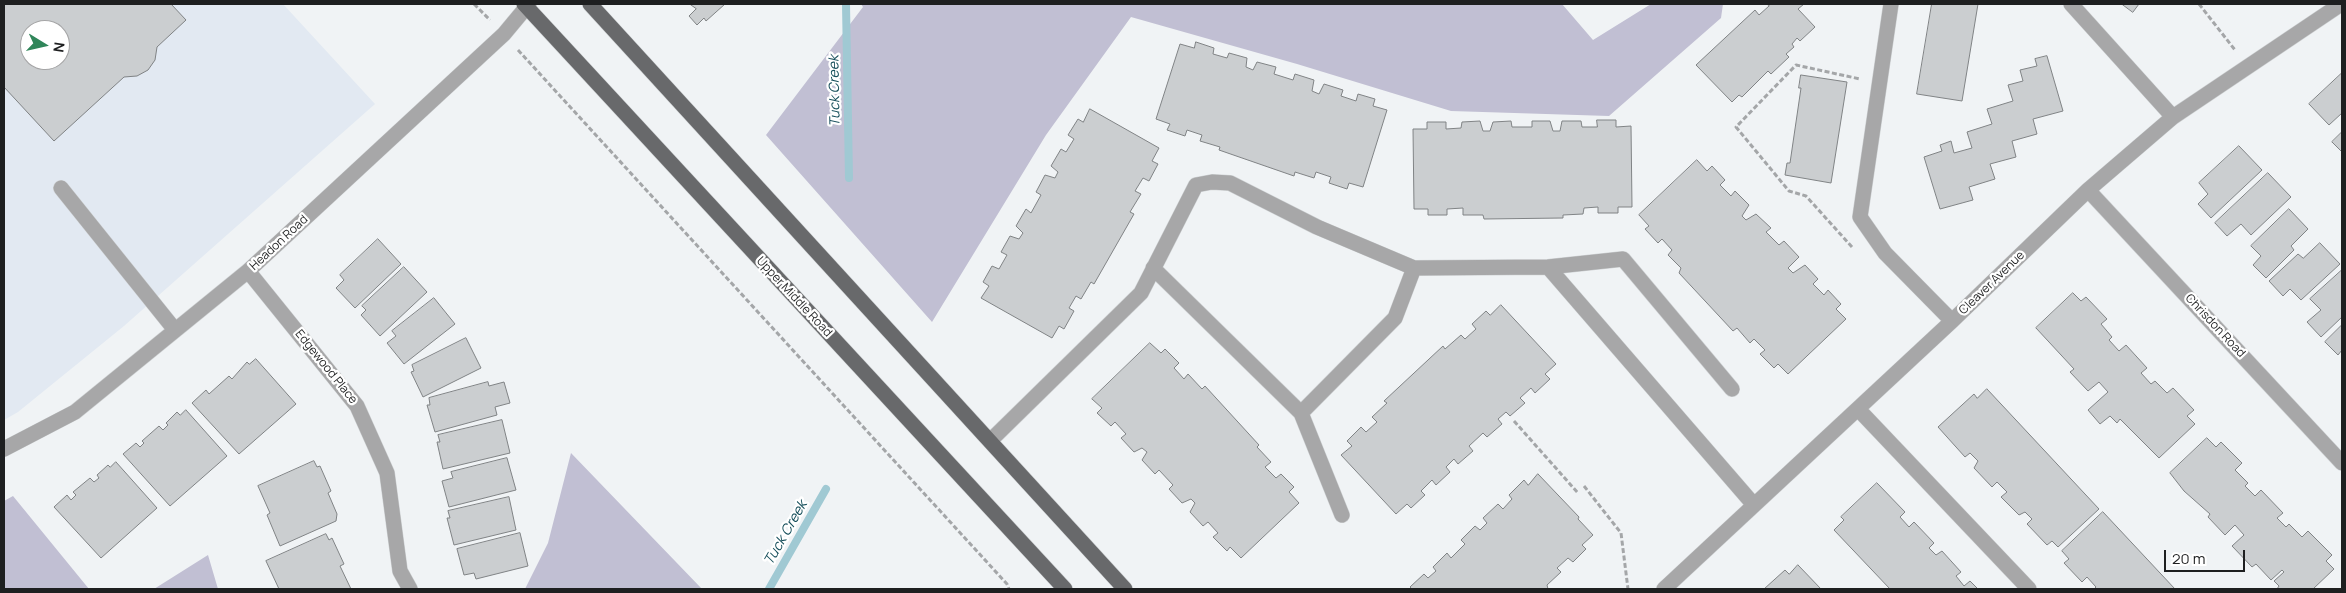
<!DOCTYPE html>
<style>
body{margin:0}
#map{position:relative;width:2346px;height:593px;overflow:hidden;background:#f0f3f5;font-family:Manrope,sans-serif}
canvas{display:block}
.frame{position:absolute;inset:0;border:5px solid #1e1f20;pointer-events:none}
.north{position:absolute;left:20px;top:20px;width:50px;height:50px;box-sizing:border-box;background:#fff;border:1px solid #a5a5a6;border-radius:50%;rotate:99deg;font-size:14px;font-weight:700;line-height:20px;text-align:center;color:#1e1f20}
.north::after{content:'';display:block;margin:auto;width:18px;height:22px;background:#30865a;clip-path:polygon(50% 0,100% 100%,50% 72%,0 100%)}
.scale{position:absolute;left:2164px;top:550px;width:81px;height:22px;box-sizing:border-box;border:2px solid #1e1f20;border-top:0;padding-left:6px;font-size:15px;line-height:18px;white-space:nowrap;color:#1e1f20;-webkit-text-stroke:4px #fff;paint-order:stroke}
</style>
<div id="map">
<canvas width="2346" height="593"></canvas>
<div class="frame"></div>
<div class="north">N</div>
<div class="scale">20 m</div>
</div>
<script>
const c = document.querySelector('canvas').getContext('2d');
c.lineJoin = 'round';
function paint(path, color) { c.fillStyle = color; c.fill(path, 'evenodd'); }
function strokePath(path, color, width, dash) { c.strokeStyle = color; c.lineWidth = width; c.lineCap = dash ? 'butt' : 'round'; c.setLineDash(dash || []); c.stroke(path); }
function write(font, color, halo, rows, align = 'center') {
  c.font = font + ' Manrope,sans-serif'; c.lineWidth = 4.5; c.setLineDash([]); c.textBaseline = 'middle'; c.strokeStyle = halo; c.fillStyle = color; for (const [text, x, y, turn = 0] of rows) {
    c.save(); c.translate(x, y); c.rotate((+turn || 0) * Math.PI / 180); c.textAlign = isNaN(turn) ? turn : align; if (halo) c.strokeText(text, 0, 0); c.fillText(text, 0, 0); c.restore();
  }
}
paint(new Path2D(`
 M 4,4 L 283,4 L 375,104 L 124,326 L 18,412 L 4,420 ZM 30,30 L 60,30 L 60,60 L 30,60 Z`), '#e2e9f2');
paint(new Path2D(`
 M 861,4 L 1562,4 L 1593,40 L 1651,4 L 1723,4 L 1721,18 L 1609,116 L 1451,111 L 1297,64 L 1131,17 L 1046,135 L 932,322 L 766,135 L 863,7 Z
 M 571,453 L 702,589 L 525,589 L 548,543 Z
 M 13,496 L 89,589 L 4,589 L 4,501 Z
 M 208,555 L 218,589 L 154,589 Z`), '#c1bfd3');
strokePath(new Path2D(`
 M 846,4 L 849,178
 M 769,589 L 826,489`), '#a0c9d3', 8);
const building = new Path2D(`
 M 4,4 L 171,4 L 186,20 L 157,47 L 155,60 L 148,70 L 137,76 L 124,77 L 54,141 L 4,87 ZM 30,30 L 60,30 L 60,60 L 30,60 Z
 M 690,4 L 725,4 L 706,21 L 704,18 L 697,25 L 689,16 L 696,9 Z
 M 1767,4 L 1804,4 L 1798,9 L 1815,27 L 1800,41 L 1797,38 L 1792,44 L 1794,47 L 1786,54 L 1789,57 L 1771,74 L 1768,71 L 1742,97 L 1739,95 L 1732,102 L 1696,65 L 1755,10 L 1759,15 L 1769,6 Z
 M 1932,4 L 1978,4 L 1962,101 L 1917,94 Z
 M 2122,4 L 2139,4 L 2133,12 Z
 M 1196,42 L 1214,48 L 1213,54 L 1227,58 L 1229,53 L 1247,58 L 1246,67 L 1253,70 L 1257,62 L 1276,67 L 1274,74 L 1293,80 L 1295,74 L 1314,80 L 1312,91 L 1319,94 L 1324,84 L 1343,90 L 1341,96 L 1356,101 L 1358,94 L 1375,99 L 1373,106 L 1387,110 L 1363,187 L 1349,183 L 1347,189 L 1329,183 L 1331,177 L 1316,172 L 1314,178 L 1295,172 L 1294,176 L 1219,150 L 1220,147 L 1200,141 L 1202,135 L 1187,130 L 1185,136 L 1167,130 L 1170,124 L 1156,119 L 1180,44 L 1194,48 Z
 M 2047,56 L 2063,111 L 2033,119 L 2037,134 L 2012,141 L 2016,157 L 1990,164 L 1995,179 L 1969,187 L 1973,200 L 1940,209 L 1924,157 L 1942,151 L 1940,145 L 1951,141 L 1954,153 L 1972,148 L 1967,132 L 1992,124 L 1987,109 L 2013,101 L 2008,85 L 2023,81 L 2020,70 L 2037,66 L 2035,59 Z
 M 2342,73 L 2342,113 L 2329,125 L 2309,104 Z
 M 1801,75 L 1847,82 L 1831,183 L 1785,175 L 1787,163 L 1790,163 L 1801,88 L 1799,88 Z
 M 1090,109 L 1159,148 L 1152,161 L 1158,164 L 1149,181 L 1143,178 L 1135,191 L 1141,194 L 1130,212 L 1134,214 L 1094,284 L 1091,282 L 1081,299 L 1076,296 L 1069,308 L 1074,311 L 1064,329 L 1059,326 L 1052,338 L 981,298 L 989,286 L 983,282 L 992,266 L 999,269 L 1007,255 L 1001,252 L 1010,236 L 1019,239 L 1023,233 L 1016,226 L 1026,209 L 1031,213 L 1041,195 L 1036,192 L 1045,175 L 1055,178 L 1058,172 L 1051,166 L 1061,149 L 1066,152 L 1074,139 L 1068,135 L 1078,119 L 1083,122 Z
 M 1597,120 L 1616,120 L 1616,127 L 1631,126 L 1632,207 L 1618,207 L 1618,213 L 1598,213 L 1598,207 L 1584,208 L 1583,214 L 1563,215 L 1563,218 L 1484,219 L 1483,215 L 1463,215 L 1463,208 L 1447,209 L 1447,215 L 1428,215 L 1428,209 L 1414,209 L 1413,129 L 1427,129 L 1427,122 L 1446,122 L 1446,129 L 1461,128 L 1462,122 L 1480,121 L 1483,131 L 1490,131 L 1493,122 L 1511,121 L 1512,127 L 1532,127 L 1532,121 L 1550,121 L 1553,131 L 1560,131 L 1562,121 L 1581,121 L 1582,127 L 1597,127 Z
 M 2342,132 L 2342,152 L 2332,142 Z
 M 2239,146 L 2262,170 L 2211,218 L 2198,204 L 2208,194 L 2199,183 Z
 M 1697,160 L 1707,171 L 1712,166 L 1725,180 L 1720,185 L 1731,196 L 1735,191 L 1749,205 L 1742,216 L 1746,220 L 1756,214 L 1771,228 L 1766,232 L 1779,245 L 1784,241 L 1799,257 L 1788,268 L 1793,273 L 1805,265 L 1818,279 L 1813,284 L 1824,295 L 1828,290 L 1841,304 L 1836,309 L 1846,319 L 1788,374 L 1778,364 L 1774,368 L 1760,354 L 1765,350 L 1754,339 L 1750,343 L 1737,328 L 1733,331 L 1679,273 L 1681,268 L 1668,255 L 1672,250 L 1662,239 L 1658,243 L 1645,229 L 1649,226 L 1639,215 Z
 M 2268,173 L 2291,197 L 2251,235 L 2241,224 L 2227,236 L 2215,223 Z
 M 2289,209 L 2308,229 L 2291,246 L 2294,250 L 2266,278 L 2253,265 L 2261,256 L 2251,246 Z
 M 378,239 L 401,264 L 355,308 L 336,288 L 344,280 L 340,275 Z
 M 2320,243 L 2340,264 L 2301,300 L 2290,289 L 2283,296 L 2269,281 L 2298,254 L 2303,258 Z
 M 404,267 L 427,292 L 380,336 L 361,315 L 366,310 L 362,306 Z
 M 2342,270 L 2342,317 L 2321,337 L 2307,322 L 2321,310 L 2310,299 Z
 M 2073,293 L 2081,301 L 2086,297 L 2107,319 L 2101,324 L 2112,337 L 2109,340 L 2119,351 L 2126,345 L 2147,368 L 2141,373 L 2151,384 L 2155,381 L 2167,393 L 2173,388 L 2194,410 L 2187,416 L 2195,424 L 2159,458 L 2120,419 L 2117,423 L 2110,416 L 2100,424 L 2088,410 L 2108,392 L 2099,382 L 2088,391 L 2070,372 L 2074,369 L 2036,328 Z
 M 434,298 L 455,324 L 404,364 L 387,343 L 396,336 L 392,331 Z
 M 1501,305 L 1556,364 L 1545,374 L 1550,379 L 1535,393 L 1531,388 L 1520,398 L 1525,403 L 1510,416 L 1506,412 L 1498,419 L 1502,424 L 1487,437 L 1483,433 L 1469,446 L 1473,451 L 1458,464 L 1454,459 L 1446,467 L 1450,472 L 1436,485 L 1432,480 L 1421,491 L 1425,495 L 1411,508 L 1407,504 L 1396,514 L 1341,455 L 1352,446 L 1347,441 L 1361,427 L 1366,432 L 1377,422 L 1372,417 L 1387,403 L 1384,401 L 1443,346 L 1445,349 L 1461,335 L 1465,339 L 1476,329 L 1472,324 L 1486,311 L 1490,315 Z
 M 2342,325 L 2342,350 L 2338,355 L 2325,342 Z
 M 466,338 L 481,368 L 423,397 L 411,372 L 414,371 L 412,365 Z
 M 1150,343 L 1161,353 L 1165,349 L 1179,363 L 1174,368 L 1184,379 L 1188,374 L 1202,389 L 1205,386 L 1259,445 L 1257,447 L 1271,462 L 1265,467 L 1276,478 L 1281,474 L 1294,487 L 1289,492 L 1299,503 L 1241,558 L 1230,547 L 1227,551 L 1213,537 L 1218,533 L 1208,522 L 1203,526 L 1190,512 L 1195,503 L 1191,499 L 1182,503 L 1169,489 L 1173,485 L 1159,470 L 1155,474 L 1142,460 L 1147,452 L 1142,448 L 1134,452 L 1121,438 L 1126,434 L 1115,422 L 1111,426 L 1097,413 L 1102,408 L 1092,399 Z
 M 256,359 L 296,404 L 239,454 L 192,403 L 206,390 L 209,394 L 229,376 L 232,379 L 247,362 L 249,364 Z
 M 488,382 L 489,386 L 504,382 L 510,403 L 495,407 L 497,415 L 435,432 L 427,405 L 430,405 L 429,398 Z
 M 1987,389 L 2099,509 L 2058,547 L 2052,541 L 2047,545 L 2027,524 L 2032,519 L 2025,512 L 2019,515 L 2001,497 L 2007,492 L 1997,482 L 1992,487 L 1974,468 L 1978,461 L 1970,453 L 1965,457 L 1938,427 L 1974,394 L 1977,398 Z
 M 186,410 L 227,456 L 170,506 L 123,454 L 136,443 L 140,447 L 144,443 L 142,441 L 159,426 L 163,430 L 168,425 L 166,423 L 177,412 L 180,415 Z
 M 502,420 L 510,453 L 443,469 L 437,442 L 440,442 L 438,435 Z
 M 2207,438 L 2216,447 L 2221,442 L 2242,463 L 2235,470 L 2248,483 L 2245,486 L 2255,496 L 2261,490 L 2283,513 L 2277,518 L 2286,527 L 2289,524 L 2302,537 L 2308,531 L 2332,555 L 2326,561 L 2334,569 L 2313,589 L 2277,589 L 2279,586 L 2274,581 L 2284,572 L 2282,570 L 2271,580 L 2256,564 L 2252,567 L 2232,546 L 2244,535 L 2235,525 L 2225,535 L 2208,517 L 2210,514 L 2184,491 L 2170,473 Z
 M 507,458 L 516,490 L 449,507 L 442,481 L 453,478 L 451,472 Z
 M 314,461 L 317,467 L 320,466 L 331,491 L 328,493 L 337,514 L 336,521 L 280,546 L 267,515 L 270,513 L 258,486 Z
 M 116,462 L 157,508 L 101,558 L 54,507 L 67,495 L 71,500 L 76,495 L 73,492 L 90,478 L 94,482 L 99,478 L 97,475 L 108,465 L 110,467 Z
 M 1538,474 L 1579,517 L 1578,519 L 1593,535 L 1582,545 L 1586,549 L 1573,562 L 1568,558 L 1557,568 L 1561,572 L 1547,585 L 1548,589 L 1412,589 L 1410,587 L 1424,574 L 1428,578 L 1436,571 L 1433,567 L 1447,553 L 1451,558 L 1465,544 L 1461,540 L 1475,526 L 1480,530 L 1487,523 L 1483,518 L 1498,504 L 1503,509 L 1512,499 L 1509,495 L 1524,480 L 1528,485 Z
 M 1877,483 L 1905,512 L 1900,517 L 1909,527 L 1914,522 L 1934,543 L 1929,548 L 1936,555 L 1942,551 L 1961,572 L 1956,576 L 1964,586 L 1970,581 L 1978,589 L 1890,589 L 1834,530 L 1844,520 L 1841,517 Z
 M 509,497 L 516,530 L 454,545 L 447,518 L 450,518 L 448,511 Z
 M 2103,512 L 2175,589 L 2094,589 L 2096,587 L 2087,577 L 2082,582 L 2064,563 L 2069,559 L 2062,551 Z
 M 520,533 L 528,566 L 476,579 L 474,573 L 464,575 L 457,549 Z
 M 326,534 L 329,540 L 332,538 L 344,564 L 340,566 L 351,589 L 279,589 L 266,561 Z
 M 1798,565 L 1821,589 L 1764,589 L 1785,570 L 1789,574 Z`);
paint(building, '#cbced0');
strokePath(building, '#808385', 1);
const minor = new Path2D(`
 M 1891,4 L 1860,217 L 1885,253 L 1952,321
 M 2071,4 L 2173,117
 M 61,188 L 175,330
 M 2088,190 L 2342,463
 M 1548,267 L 1754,505
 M 1153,268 L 1301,413 L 1395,318 L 1414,268
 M 248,271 L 357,406 L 387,473 L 400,571 L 410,589
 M 1858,409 L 2029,589
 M 1301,413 L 1342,515
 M 990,441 L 1141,293 L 1196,185 L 1212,182 L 1230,183 L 1317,227 L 1414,268 L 1548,267 L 1623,259 L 1732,389
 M 4,449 L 75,412 L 248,271 L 504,34 L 529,4
 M 1664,589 L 1952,321 L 2088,190 L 2173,117 L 2341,4`);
const major = new Path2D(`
 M 524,4 L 1065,589
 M 590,4 L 1125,589`);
strokePath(minor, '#ced1d3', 16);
strokePath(major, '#ced1d3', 16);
strokePath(new Path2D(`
 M 474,4 L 490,20
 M 2199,4 L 2235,50
 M 518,50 L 1007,584 L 1009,589
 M 1852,247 L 1806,196 L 1789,191 L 1736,127 L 1796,65 L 1860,79
 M 1514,421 L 1578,493
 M 1584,486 L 1621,533 L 1628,589`), '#a4a6a8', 3, [5, 2.5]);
strokePath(minor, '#a7a7a8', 15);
strokePath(major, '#68696b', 15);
write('12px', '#1e1f20', '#fff', [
 ["Headon Road",279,243,-43],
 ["Cleaver Avenue",1992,283,-44],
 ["Upper Middle Road",794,297,47],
 ["Chrisdon Road",2215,326,47],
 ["Edgewood Place",326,367,51]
]);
write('italic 14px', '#154e5a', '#fff', [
 ["Tuck Creek",835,91,-91],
 ["Tuck Creek",786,533,-60]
]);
</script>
